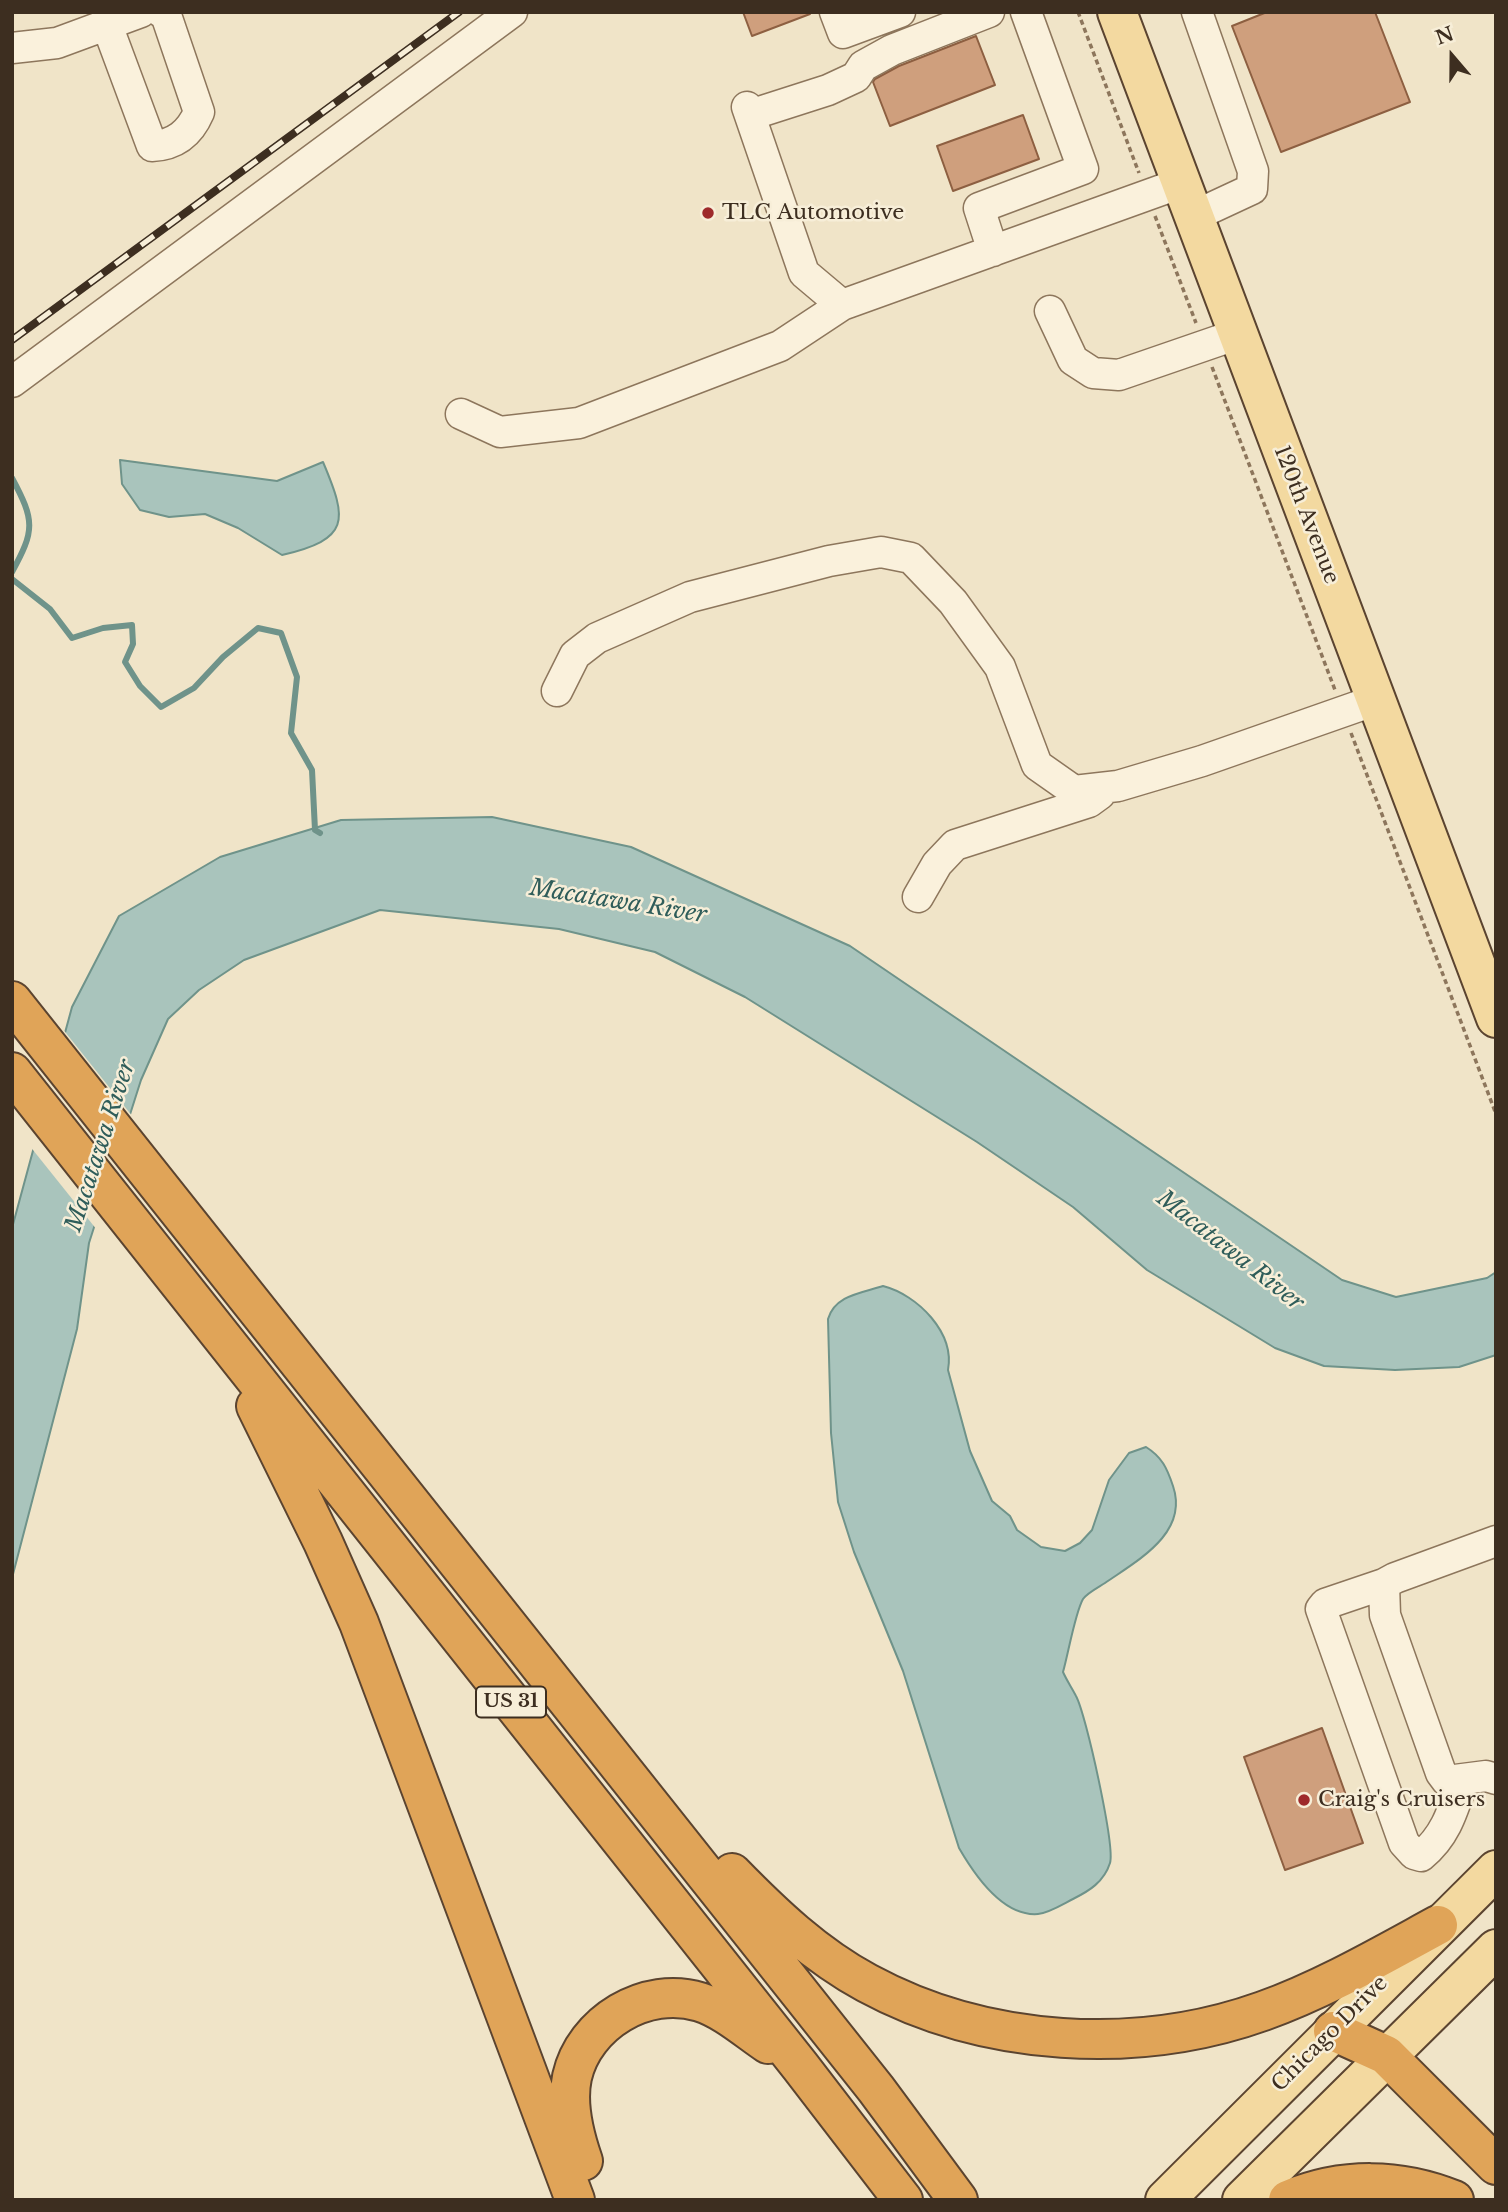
<!DOCTYPE html>
<style>
body{margin:0}
#map{position:relative;width:1508px;height:2212px;overflow:hidden;background:#f0e4c8;font-family:"Libre Baskerville",serif}
canvas{display:block}
.frame{position:absolute;inset:0;border:14px solid #3d2e20;pointer-events:none}
.north{position:absolute;left:1417px;top:21px;width:70px;height:70px;-webkit-text-stroke:5px #f7eed8;paint-order:stroke;rotate:340deg;font-size:19px;font-weight:700;line-height:28px;text-align:center;color:#3d2e20}
.north::after{content:'';display:block;margin:auto;width:24px;height:32px;background:#3d2e20;clip-path:polygon(50% 0,100% 100%,50% 72%,0 100%)}
</style>
<div id="map">
<canvas width="1508" height="2212"></canvas>
<div class="frame"></div>
<div class="north">N</div>
</div>
<script>
const c = document.querySelector('canvas').getContext('2d');
c.lineJoin = 'round';
function paint(path, color) { c.fillStyle = color; c.fill(path, 'evenodd'); }
function strokePath(path, color, width, dash) { c.strokeStyle = color; c.lineWidth = width; c.lineCap = dash ? 'butt' : 'round'; c.setLineDash(dash || []); c.stroke(path); }
function write(font, color, halo, rows, align = 'center') {
  c.font = font + ' "Libre Baskerville",serif'; c.lineWidth = 5; c.setLineDash([]); c.textBaseline = 'middle'; c.strokeStyle = halo; c.fillStyle = color; for (const [text, x, y, turn = 0] of rows) {
    c.save(); c.translate(x, y); c.rotate((+turn || 0) * Math.PI / 180); c.textAlign = isNaN(turn) ? turn : align; if (halo) c.strokeText(text, 0, 0); c.fillText(text, 0, 0); c.restore();
  }
}
const water = new Path2D(`
 M 120,460 L 277,481 L 323,462 C 348,521 350,539 282,555 L 238,528 L 205,514 L 169,517 L 140,510 L 122,484 Z
 M 492,817 L 631,847 L 850,946 L 1342,1280 L 1396,1297 L 1487,1278 L 1496,1272 L 1496,1355 L 1459,1367 L 1395,1370 L 1324,1366 L 1275,1348 L 1147,1270 L 1073,1207 L 977,1142 L 745,997 L 655,952 L 559,929 L 380,910 L 244,960 L 199,990 L 168,1019 L 141,1080 L 89,1243 L 77,1329 L 12,1578 L 12,1228 L 72,1007 L 119,916 L 220,857 L 341,820 Z
 M 883,1286 C 918,1295 955,1333 948,1370 L 970,1451 L 992,1501 L 1010,1516 L 1017,1530 L 1041,1547 L 1065,1551 L 1080,1543 L 1092,1530 L 1109,1480 L 1129,1453 L 1146,1447 C 1162,1457 1167,1468 1173,1486 C 1189,1533 1138,1560 1105,1583 C 1099,1587 1087,1593 1083,1599 C 1075,1613 1068,1655 1063,1672 C 1067,1681 1072,1688 1076,1696 C 1086,1714 1115,1846 1110,1863 C 1104,1882 1089,1891 1073,1899 C 1063,1904 1049,1913 1038,1914 C 1002,1917 974,1874 959,1848 L 903,1671 L 854,1552 L 838,1502 L 831,1433 L 828,1319 C 835,1295 862,1293 883,1286 Z`);
paint(water, '#a9c4bc');
strokePath(water, '#6f938a', 2);
paint(new Path2D(`
 M 62,1028 L 133,1117 L 97,1230 L 29,1145 Z`), '#f0e4c8');
strokePath(new Path2D(`
 M 12,478 C 35,521 35,530 12,572
 M 12,579 L 50,609 L 72,638 L 103,628 L 132,625 L 133,644 L 125,662 L 140,686 L 161,707 L 194,688 L 223,657 L 258,628 L 281,633 L 297,677 L 291,733 L 312,770 L 315,830 L 320,833`), '#6f938a', 6);
const building = new Path2D(`
 M 743,12 L 810,12 L 810,14 L 752,36 Z
 M 1267,12 L 1375,12 L 1410,102 L 1281,152 L 1232,26 Z
 M 976,36 L 995,85 L 890,126 L 873,82 L 875,79 L 899,66 Z
 M 1023,115 L 1039,159 L 953,191 L 937,146 Z
 M 1322,1728 L 1363,1843 L 1285,1870 L 1244,1757 Z`);
paint(building, '#cf9f7d');
strokePath(building, '#8d5f41', 2);
const minor = new Path2D(`
 M 835,12 L 843,33 L 900,12
 M 107,25 L 152,146 C 175,145 190,133 199,112 L 166,15 L 161,12
 M 12,48 L 57,43 L 141,12
 M 747,107 L 804,273 L 842,305
 M 750,115 L 828,90 L 856,77 L 863,66 L 892,50 L 989,12
 M 1194,216 L 1252,189 L 1253,171 L 1197,12
 M 993,251 L 979,208 L 1083,169 L 1026,12
 M 1050,311 L 1073,360 L 1093,373 L 1119,375 L 1238,334
 M 12,382 L 512,12
 M 461,414 L 500,432 L 579,423 L 780,346 L 842,305 L 1181,183
 M 557,691 L 575,655 L 597,638 L 690,597 L 829,561 L 881,552 L 911,558 L 953,602 L 1000,667 L 1037,765 L 1074,791 L 1118,786 L 1202,761 L 1376,700
 M 918,897 L 937,864 L 955,845 L 1089,802 L 1100,794
 M 1496,1541 L 1395,1578 L 1384,1584 L 1385,1615 L 1441,1773 L 1447,1781 L 1486,1776 L 1496,1779
 M 1384,1584 L 1325,1604 L 1321,1609 L 1404,1843 L 1414,1854 L 1421,1856 C 1446,1836 1453,1810 1463,1780`);
const major = new Path2D(`
 M 1117,12 L 1496,1018
 M 1165,2200 L 1496,1870
 M 1242,2200 L 1496,1949`);
const highway = new Path2D(`
 M 12,1001 L 876,2089 L 958,2200
 M 12,1072 L 800,2066 L 903,2200
 M 256,1406 L 323,1542 L 359,1623 L 575,2200
 M 732,1873 C 773,1915 815,1955 867,1983 C 985,2047 1137,2056 1263,2011 C 1324,1989 1381,1956 1438,1925
 M 1333,2031 L 1386,2055 L 1496,2165
 M 583,2161 C 574,2135 566,2105 572,2077 C 584,2023 646,1985 700,2002 C 725,2010 747,2030 768,2044
 M 1288,2200 C 1342,2177 1400,2178 1454,2200`);
strokePath(minor, '#8d765c', 33);
strokePath(major, '#5b4430', 42);
strokePath(highway, '#5b4430', 42);
strokePath(new Path2D(`
 M 1078,12 L 1139,173
 M 1155,216 L 1196,323
 M 1212,367 L 1335,690
 M 1351,733 L 1496,1114`), '#8d765c', 3.5, [5, 3.5]);
strokePath(minor, '#faf1dc', 30);
strokePath(major, '#f3d9a0', 38);
strokePath(highway, '#e0a458', 38);
const rail = new Path2D(`
 M 12,340 L 459,12`);
strokePath(rail, '#3d2e20', 8);
strokePath(rail, '#f7eed8', 5, [16]);
for (const [x, y, r, color] of [
 [708,213,7,"#9e2a2b"],
 [1304,1800,7,"#9e2a2b"]
]) { const dot = new Path2D(); dot.arc(x, y, r, 0, 2 * Math.PI); c.fillStyle = color; c.fill(dot); strokePath(dot, '#f7eed8', 2.5); }
for (const [x, y, w] of [
 [511,1702,70]
]) { const box = new Path2D(); box.roundRect(x - w / 2, y - 15.5, w, 31, 5); c.fillStyle = '#f7eed8'; c.fill(box); strokePath(box, '#3d2e20', 2); }
write('bold 19px', '#3d2e20', null, [
 ["US 31",511,1702]
]);
write('21px', '#3d2e20', '#f7eed8', [
 ["TLC Automotive",722,213],
 ["Craig's Cruisers",1318,1800]
], 'left');
write('21px', '#3d2e20', '#f7eed8', [
 ["120th Avenue",1306,515,69],
 ["Chicago Drive",1330,2034,-45]
]);
write('italic 23px', '#2f5d5a', '#f7eed8', [
 ["Macatawa River",618,902,9],
 ["Macatawa River",101,1146,-72],
 ["Macatawa River",1230,1251,38]
]);
</script>
